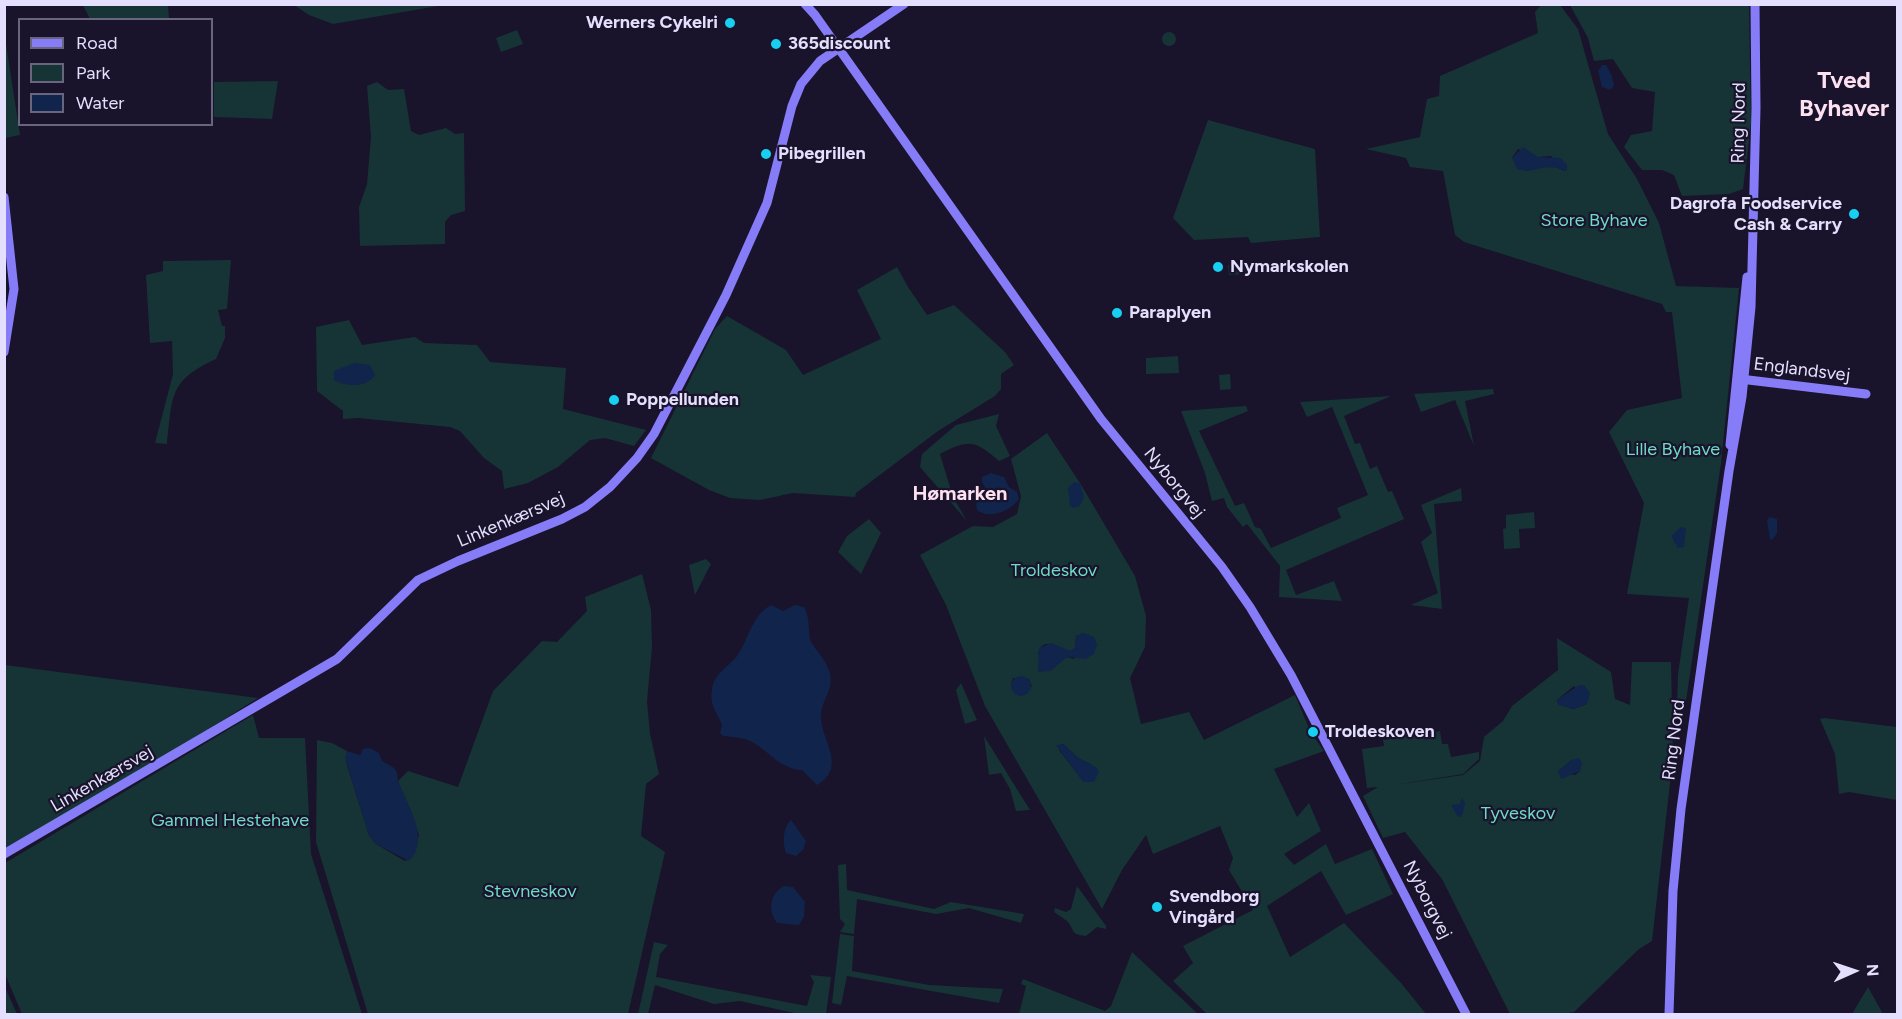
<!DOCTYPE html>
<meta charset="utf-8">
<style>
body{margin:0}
#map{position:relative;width:1902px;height:1019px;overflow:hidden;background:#19132b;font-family:Figtree,sans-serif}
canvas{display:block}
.frame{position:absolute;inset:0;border:6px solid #e4dffd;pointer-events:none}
.legend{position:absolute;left:18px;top:18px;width:195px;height:108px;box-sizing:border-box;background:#19132b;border:2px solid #6a657f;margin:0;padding:8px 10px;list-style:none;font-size:18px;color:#e4dffd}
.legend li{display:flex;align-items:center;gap:12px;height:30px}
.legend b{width:30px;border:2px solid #6a657f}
.north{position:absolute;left:1824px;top:941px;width:60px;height:60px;-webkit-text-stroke:4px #19132b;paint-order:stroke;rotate:87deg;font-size:16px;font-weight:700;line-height:24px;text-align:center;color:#e4dffd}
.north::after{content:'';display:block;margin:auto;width:21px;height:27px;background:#e4dffd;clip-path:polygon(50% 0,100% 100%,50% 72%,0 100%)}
</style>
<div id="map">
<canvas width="1902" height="1019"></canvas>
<div class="frame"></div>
<ul class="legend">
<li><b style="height:8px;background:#867cf7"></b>Road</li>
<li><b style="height:16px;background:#163435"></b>Park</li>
<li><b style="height:16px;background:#11244c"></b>Water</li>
</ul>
<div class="north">N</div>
</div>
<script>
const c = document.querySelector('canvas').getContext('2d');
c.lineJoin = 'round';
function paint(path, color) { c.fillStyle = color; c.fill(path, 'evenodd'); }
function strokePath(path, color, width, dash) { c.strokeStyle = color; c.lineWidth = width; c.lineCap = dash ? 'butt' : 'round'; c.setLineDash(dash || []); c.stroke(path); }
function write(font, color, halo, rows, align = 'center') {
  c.font = font + ' Figtree,sans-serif'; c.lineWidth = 4.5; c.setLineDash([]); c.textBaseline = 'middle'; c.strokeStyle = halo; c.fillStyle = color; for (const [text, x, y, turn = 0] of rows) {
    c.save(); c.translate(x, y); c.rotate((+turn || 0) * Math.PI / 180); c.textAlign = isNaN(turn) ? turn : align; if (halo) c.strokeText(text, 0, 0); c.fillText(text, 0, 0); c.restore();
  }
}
paint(new Path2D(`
 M 83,5 L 168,5 L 169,19 L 90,19 Z
 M 294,5 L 444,5 L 333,24 L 309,15 Z
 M 1541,5 L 1560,5 L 1578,29 L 1608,134 L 1637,179 L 1659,223 L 1676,286 L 1739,288 L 1721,463 L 1685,708 L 1677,709 L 1678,674 L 1689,598 L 1627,594 L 1644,503 L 1609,432 L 1627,410 L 1682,398 L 1672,312 L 1666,312 L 1662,304 L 1464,242 L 1455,235 L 1443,171 L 1410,167 L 1406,158 L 1366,149 L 1420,137 L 1427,99 L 1439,96 L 1440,76 L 1538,33 L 1535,12 ZM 1518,149 L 1538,157 L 1551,156 L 1565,171 L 1552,165 L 1526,171 L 1512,158 Z
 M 1570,5 L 1749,5 L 1751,123 L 1743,189 L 1729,194 L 1682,196 L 1674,175 L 1662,170 L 1642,170 L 1624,147 L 1631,135 L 1652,131 L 1655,92 L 1632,88 L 1613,59 L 1594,61 L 1588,38 Z
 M 517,30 L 523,44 L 501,52 L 496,38 Z
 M1162 39a7 7 0 1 1 14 0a7 7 0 1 1-14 0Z
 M 5,37 L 20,135 L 5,138 L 4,138 Z
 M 278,81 L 272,119 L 214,117 L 214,82 Z
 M 377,82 L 388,90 L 404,89 L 411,131 L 419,135 L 446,128 L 455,134 L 464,133 L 465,211 L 451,215 L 445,222 L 445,244 L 360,246 L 359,207 L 367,184 L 371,137 L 367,86 Z
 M 1208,120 L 1315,149 L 1320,237 L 1251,243 L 1248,237 L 1194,240 L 1173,218 Z
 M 231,260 L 227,309 L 218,310 L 222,326 L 225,326 L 225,338 L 216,359 C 168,381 173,396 167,444 L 155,443 L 173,374 L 172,341 L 150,343 L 146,275 L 163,271 L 163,261 Z
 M 1246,264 L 1246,274 L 1229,275 L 1228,265 Z
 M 897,267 L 908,287 L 927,315 L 954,305 L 1005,352 L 1014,365 L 1001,374 L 1001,389 L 995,396 L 938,431 L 856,493 L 855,497 L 793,493 L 760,500 L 730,498 L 709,490 L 651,458 L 715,329 L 727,316 L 786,350 L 803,375 L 881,339 L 857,290 Z
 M 349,320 L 362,345 L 415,337 L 424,343 L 477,345 L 490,362 L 566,368 L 563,409 L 646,430 L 634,446 L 605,438 L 590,440 L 558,467 L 528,483 L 504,489 L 502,471 L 484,458 L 460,431 L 450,427 L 358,418 L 343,419 L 343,411 L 317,391 L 316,327 Z
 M 1178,356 L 1179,373 L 1146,374 L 1146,358 Z
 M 1230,374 L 1231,389 L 1220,390 L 1219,375 Z
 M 1493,389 L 1494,394 L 1465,401 L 1474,446 L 1455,400 L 1421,412 L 1414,394 Z
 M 1391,396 L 1344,416 L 1355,444 L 1360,443 L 1370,469 L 1377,466 L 1388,492 L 1392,491 L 1404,519 L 1286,570 L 1296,595 L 1334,581 L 1342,601 L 1279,597 L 1280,566 L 1247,524 L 1243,527 L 1227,507 L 1224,498 L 1212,501 L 1205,473 L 1181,411 L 1246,406 L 1248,411 L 1199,431 L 1235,506 L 1244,503 L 1255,527 L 1261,529 L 1271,548 L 1341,518 L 1337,508 L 1368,495 L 1332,407 L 1307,417 L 1300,402 Z
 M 999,414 L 996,426 L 1010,456 L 999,461 C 974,440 969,439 940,454 L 953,497 L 967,521 L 920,467 L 922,454 L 956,425 Z
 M 1047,433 L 1080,483 L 1135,576 L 1146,616 L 1145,647 L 1130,678 L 1141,724 L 1189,712 L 1204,740 L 1295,695 L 1311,733 L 1324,751 L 1274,769 L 1297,817 L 1309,803 L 1321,831 L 1284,854 L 1294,865 L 1326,844 L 1335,864 L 1372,849 L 1393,894 L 1346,915 L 1321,871 L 1267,906 L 1290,957 L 1344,923 L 1401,983 L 1426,1014 L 1207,1014 L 1173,981 L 1193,963 L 1183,946 L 1253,910 L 1229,870 L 1233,858 L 1220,826 L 1153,854 L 1146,835 L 1122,870 L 1102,909 L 985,706 L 946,605 L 920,555 L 973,526 L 993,527 L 1017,514 L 1021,496 L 1011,459 ZM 1084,633 L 1074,659 L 1066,657 L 1050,671 L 1038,653 C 1044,634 1059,651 1071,651 L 1075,648 L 1076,636 ZM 1013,678 L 1029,679 L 1032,687 L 1011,684 ZM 1063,744 L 1078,758 L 1092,765 L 1077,773 L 1059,750 Z
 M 1461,488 L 1462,501 L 1434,504 L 1442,609 L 1411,605 L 1438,593 L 1421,542 L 1432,533 L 1421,505 Z
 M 1534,512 L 1535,528 L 1519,529 L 1520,548 L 1504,549 L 1503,529 L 1506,528 L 1506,515 Z
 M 869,519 L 881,533 L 861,574 L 838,552 L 847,536 Z
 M 706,559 L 711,564 L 695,595 L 689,565 Z
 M 642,574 L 651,610 L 652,647 L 647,701 L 650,734 L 659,774 L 646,784 L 641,836 L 665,852 L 628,1014 L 368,1014 L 316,842 L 317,740 L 332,743 L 347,751 L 346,762 L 369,835 L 376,844 L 405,861 L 412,857 L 419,835 L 398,781 L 408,771 L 458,787 L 493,691 L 542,641 L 557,642 L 587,611 L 585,597 Z
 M 1557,638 L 1611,672 L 1615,699 L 1630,705 L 1632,662 L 1671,662 L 1673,757 L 1652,941 L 1639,949 L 1574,1012 L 1562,1014 L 1510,1014 L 1442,879 L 1405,832 L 1383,838 L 1363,796 L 1378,787 L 1367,788 L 1362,749 L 1384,746 L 1383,740 L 1440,731 L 1442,744 L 1448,744 L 1451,757 L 1479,752 L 1479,759 L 1463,774 L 1394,785 L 1463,775 L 1480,761 L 1484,737 L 1503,721 L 1512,706 L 1558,670 ZM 1574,686 L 1587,704 L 1573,709 L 1558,704 L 1557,700 ZM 1571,760 L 1581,761 L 1580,771 L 1575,775 L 1558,772 Z
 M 5,665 L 258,698 L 145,769 L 5,848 Z
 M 961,683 L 977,720 L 965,724 L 956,690 Z
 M 253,715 L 259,738 L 305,738 L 311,854 L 362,1014 L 22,1014 L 5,974 L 5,863 Z
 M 1824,718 L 1897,727 L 1897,800 L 1849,792 L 1839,794 L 1835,754 L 1820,719 Z
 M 984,736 L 1030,810 L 1016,811 L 1010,789 L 1001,773 L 989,775 Z
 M 846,864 L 847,890 L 934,909 L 951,902 L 1024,914 L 1021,923 L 969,908 L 936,914 L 857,899 L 854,934 L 840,932 L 845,924 L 840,919 L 838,865 Z
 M 1077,886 L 1106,926 L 1106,929 L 1097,927 L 1086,936 C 1069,934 1076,931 1067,921 C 1063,918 1058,915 1054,912 L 1055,908 L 1066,912 L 1071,909 Z
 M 840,934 L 854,936 L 852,971 L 929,985 L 1003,989 L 999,1003 L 847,976 L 841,1005 L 832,1003 Z
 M 654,942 L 668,945 L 660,954 L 656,977 L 807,1006 L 814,982 L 810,975 L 831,977 L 826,1014 L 799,1014 L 740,1001 L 714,1004 L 655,985 L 648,1014 L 638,1014 Z
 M 1132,952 L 1198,1014 L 1019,1014 L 1026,986 L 1021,984 L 1023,979 L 1105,1011 L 1111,1006 Z
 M 5,987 L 17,1014 L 5,1014 Z
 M 1868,987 L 1883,1014 L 1852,1014 Z`), '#163435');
paint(new Path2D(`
 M 1602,65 L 1606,65 L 1612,76 L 1614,86 L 1610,90 L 1602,87 L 1598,71 Z
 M 1523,147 L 1538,157 L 1561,158 L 1567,165 L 1567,171 C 1542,161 1535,175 1517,169 L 1512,158 Z
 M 354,363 L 370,365 L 375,375 C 368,388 346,387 334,380 L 334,371 Z
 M 991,473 L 1004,477 L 1009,487 L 1017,492 L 1019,499 C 1011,511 989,520 977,510 L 976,503 L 988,493 L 982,482 L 982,477 Z
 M 1074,482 L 1080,483 L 1084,497 L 1080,506 L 1074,508 L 1070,506 L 1068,488 Z
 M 1770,517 L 1777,519 L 1777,533 L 1773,539 L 1770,540 L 1767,520 Z
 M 1681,527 L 1686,528 L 1684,547 L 1678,548 L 1671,536 Z
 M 771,605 L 783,611 L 795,605 L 804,607 C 810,618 808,627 810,639 C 813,649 826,657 830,674 C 834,689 822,700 821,714 C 819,738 849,767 817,785 L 802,770 C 780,769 770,752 752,742 C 743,737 732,737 723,736 L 720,733 L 722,725 C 717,712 709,705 712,689 C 714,674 728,667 737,656 C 749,639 751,616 771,605 Z
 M 1084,633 L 1094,637 L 1097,645 L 1094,654 L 1086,659 L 1067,657 L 1050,671 L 1038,672 L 1039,648 L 1051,643 L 1071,651 L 1075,648 L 1076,636 Z
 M1011 686a10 10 0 1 1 20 0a10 10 0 1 1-20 0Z
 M 1579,685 L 1584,685 L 1590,693 L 1587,704 L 1573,709 L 1558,704 L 1557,700 Z
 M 1063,744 L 1078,758 L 1097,768 L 1099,772 L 1094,782 L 1083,782 L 1056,745 Z
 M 370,748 L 379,753 L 382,761 C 393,767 398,768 398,781 C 407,804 431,840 409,861 L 376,844 L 369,835 L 345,758 L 347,751 L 360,755 L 363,749 Z
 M 1579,758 L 1582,763 L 1580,771 L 1561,779 L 1558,771 L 1571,760 Z
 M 1462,797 L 1465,804 L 1462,816 L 1458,817 L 1451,805 L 1460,804 Z
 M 791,820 L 806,841 L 803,850 L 796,856 L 786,853 C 782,843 783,827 791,820 Z
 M 784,886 L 793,887 L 805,902 L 804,917 L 799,925 L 777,923 C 768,911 769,894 784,886 Z`), '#11244c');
strokePath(new Path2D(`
 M 805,4 L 815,15 L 1101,419 L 1222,567 L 1250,607 L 1291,675 L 1466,1014
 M 4,197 L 14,289 L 4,352
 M 1740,379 L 1866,394
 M 1730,445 L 1747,277
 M 4,854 L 337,659 L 418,580 L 458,561 L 562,519 L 585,507 L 610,487 L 637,458 L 654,434 L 726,295 L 767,203 L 792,106 L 801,84 L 820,61 L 904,4
 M 1669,1014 L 1673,891 L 1681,809 L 1729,471 L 1742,397 L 1751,307 L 1756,108 L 1755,4`), '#867cf7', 9);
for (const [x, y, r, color] of [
 [730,23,6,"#17cff1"],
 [776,44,6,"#17cff1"],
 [766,154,6,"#17cff1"],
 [1854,214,6,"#17cff1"],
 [1218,267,6,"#17cff1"],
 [1117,313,6,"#17cff1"],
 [614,400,6,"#17cff1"],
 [1313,732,6,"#17cff1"],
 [1157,907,6,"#17cff1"]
]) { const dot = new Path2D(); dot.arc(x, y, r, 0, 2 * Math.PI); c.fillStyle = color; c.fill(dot); strokePath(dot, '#19132b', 2); }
write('bold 18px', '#e4dffd', '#19132b', [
 ["Werners Cykelri",718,23,"right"],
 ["365discount",788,44],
 ["Pibegrillen",778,154],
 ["Dagrofa Foodservice",1842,204,"right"],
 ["Cash & Carry",1842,225,"right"],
 ["Nymarkskolen",1230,267],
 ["Paraplyen",1129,313],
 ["Poppellunden",626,400],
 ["Troldeskoven",1325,732],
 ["Svendborg",1169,897],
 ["Vingård",1169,918]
], 'left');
write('18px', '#e4dffd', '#19132b', [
 ["Ring Nord",1739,123,-89],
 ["Englandsvej",1802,370,7],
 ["Nyborgvej",1174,483,51],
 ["Linkenkærsvej",511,520,-23],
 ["Ring Nord",1674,740,-83],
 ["Linkenkærsvej",102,779,-30],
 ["Nyborgvej",1427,900,63]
]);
write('18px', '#6edbc6', '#19132b', [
 ["Store Byhave",1594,221],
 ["Lille Byhave",1673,450],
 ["Troldeskov",1054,571],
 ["Tyveskov",1518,814],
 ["Gammel Hestehave",230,821],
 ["Stevneskov",530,892]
]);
write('bold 20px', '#fde1f1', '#19132b', [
 ["Hømarken",960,494]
]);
write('bold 24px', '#fde1f1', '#19132b', [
 ["Tved",1844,81],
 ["Byhaver",1844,109]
]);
</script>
